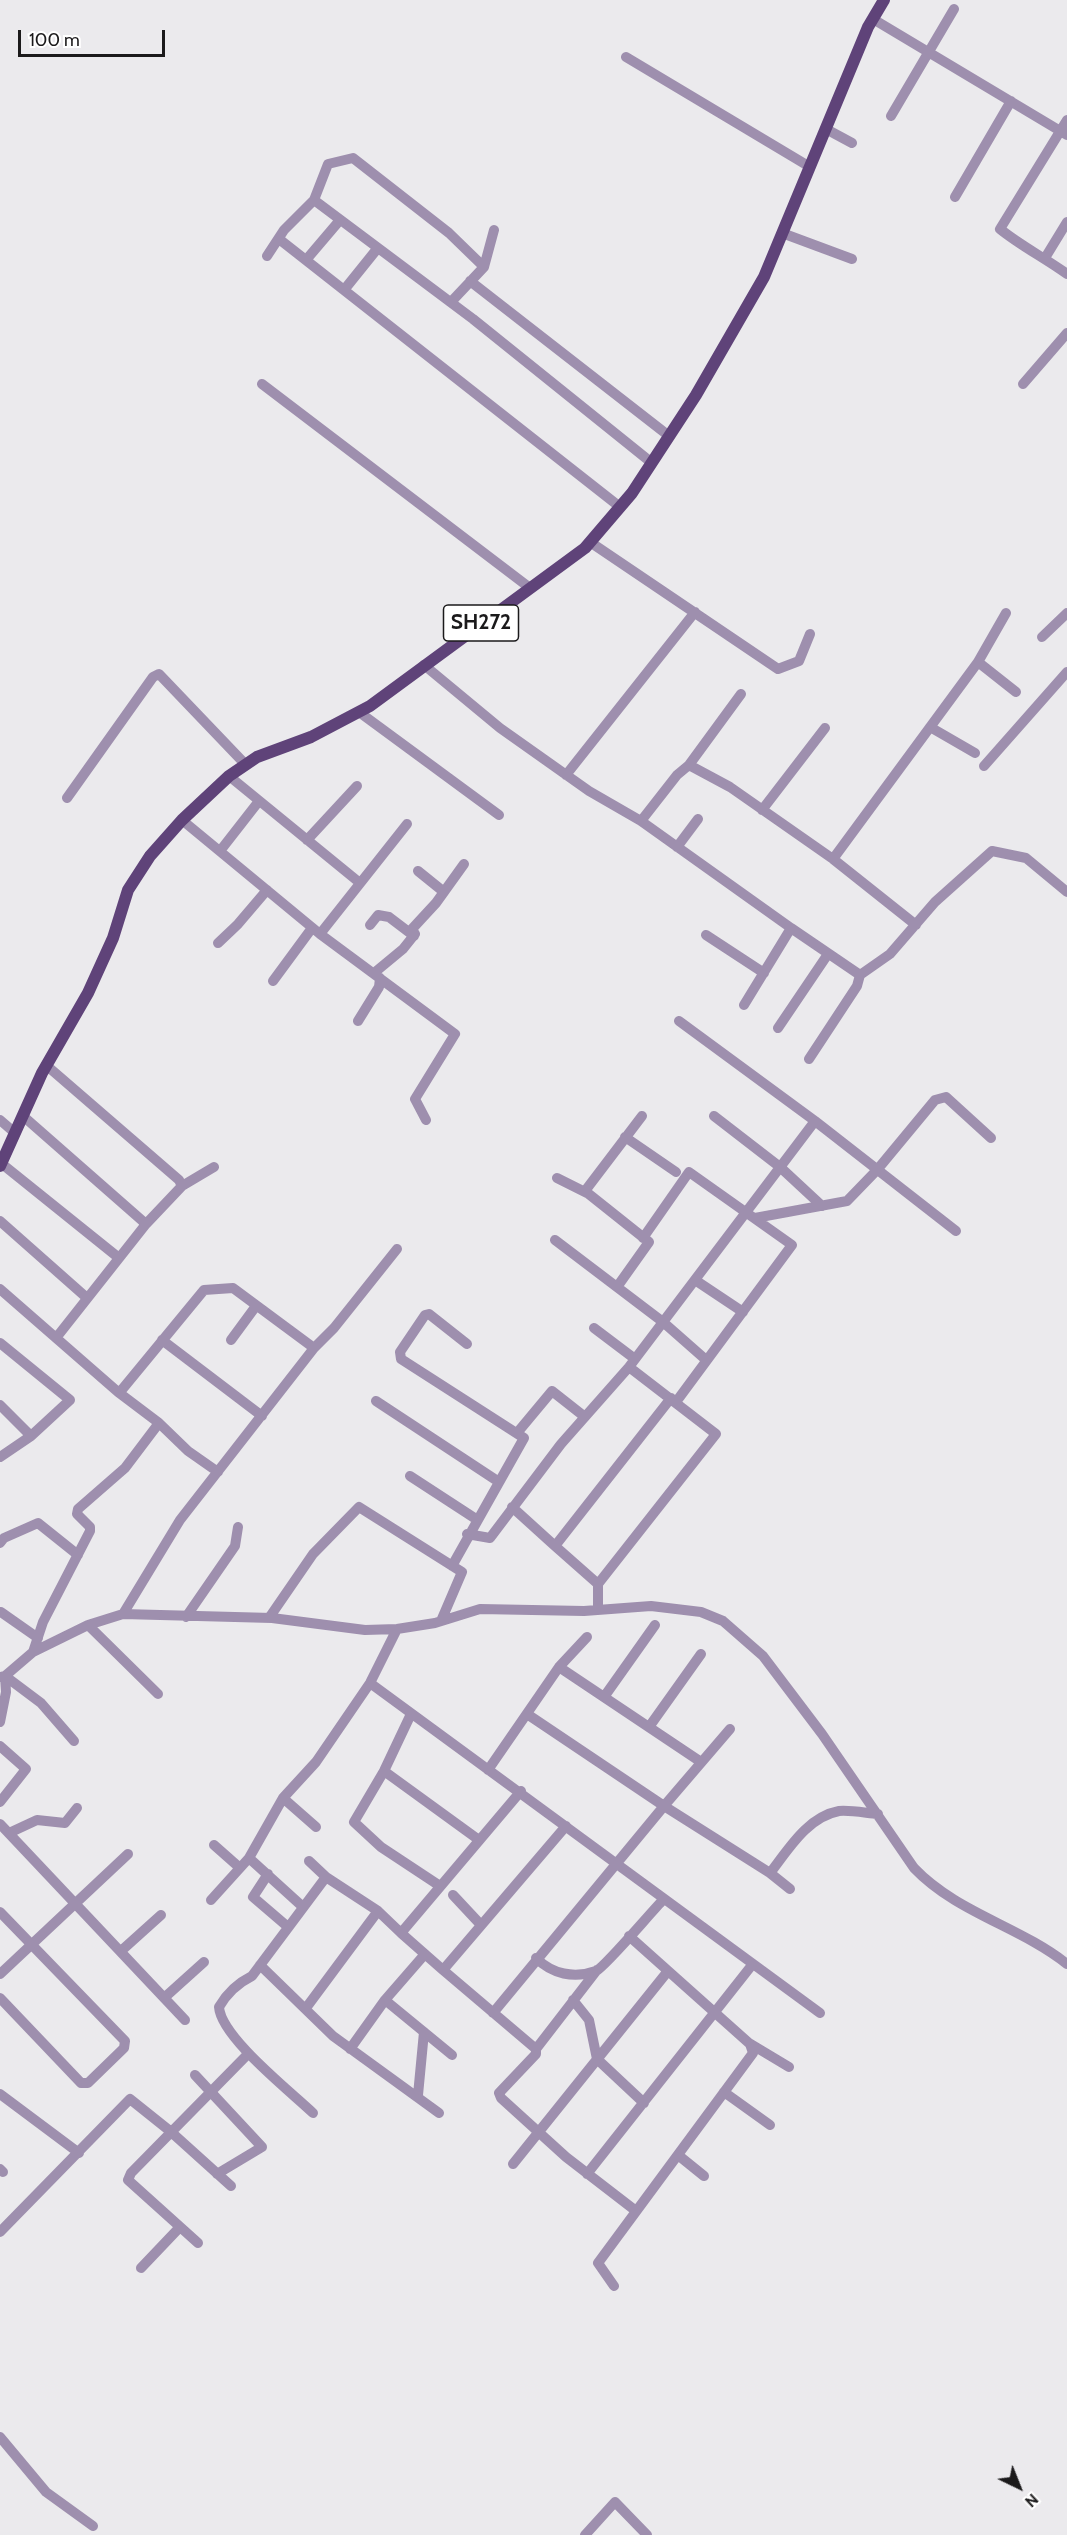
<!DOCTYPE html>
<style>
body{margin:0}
#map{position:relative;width:1067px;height:2535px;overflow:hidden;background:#ebeaed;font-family:Cabin,sans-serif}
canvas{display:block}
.north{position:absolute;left:989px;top:2457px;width:60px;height:60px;-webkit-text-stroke:4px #fff;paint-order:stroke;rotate:137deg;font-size:16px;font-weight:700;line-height:24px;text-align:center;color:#1b1a1b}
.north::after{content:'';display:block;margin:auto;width:21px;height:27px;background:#1b1a1b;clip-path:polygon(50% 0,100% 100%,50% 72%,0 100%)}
.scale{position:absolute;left:18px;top:30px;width:147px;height:27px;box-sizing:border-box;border:3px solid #1b1a1b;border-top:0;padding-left:8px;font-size:18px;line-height:21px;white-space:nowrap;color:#1b1a1b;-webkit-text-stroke:4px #fff;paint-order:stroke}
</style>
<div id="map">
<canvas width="1067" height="2535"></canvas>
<div class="north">N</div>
<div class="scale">100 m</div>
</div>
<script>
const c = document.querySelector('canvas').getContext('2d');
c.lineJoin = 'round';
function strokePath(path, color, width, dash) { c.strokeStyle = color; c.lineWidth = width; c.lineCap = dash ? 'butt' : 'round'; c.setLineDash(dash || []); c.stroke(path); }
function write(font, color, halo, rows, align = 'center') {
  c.font = font + ' Cabin,sans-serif'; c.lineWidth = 5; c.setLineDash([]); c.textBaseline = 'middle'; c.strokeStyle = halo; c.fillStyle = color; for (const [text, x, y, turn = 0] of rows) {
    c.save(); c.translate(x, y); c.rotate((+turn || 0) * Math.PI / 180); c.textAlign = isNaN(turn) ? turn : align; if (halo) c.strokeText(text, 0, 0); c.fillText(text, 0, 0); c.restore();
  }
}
strokePath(new Path2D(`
 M 873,19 L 1067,135
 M 626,57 L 810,167
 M 891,116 L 954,9
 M 1067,120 L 1000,229 C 1021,246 1045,258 1067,274
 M 826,129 L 852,143
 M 955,197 L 1011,101
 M 314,200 L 473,319 L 652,463
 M 782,233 L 852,259
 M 279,239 L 620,507
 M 267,256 L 284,230 L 314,200 L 328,164 L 353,158 L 449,233 L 484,267
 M 1045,258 L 1067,222
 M 306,260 L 340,220
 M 470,281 L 669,436
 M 344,290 L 377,249
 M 451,302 L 484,267 L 494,230
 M 262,384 L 530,588
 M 1023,384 L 1067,333
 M 590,542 L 778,669 L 799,661 L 810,634
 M 1042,637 L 1067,613
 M 978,662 L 1016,692
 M 424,665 L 500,728 L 589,791 L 641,821 L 791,928
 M 359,712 L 499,815
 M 930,727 L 975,753
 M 689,765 L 741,694
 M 984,766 L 1067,672
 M 566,775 L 695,612
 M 229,776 L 360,883
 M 67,798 L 153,677 L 159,674 L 246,765
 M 762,810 L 825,728
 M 182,820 L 320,934 L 455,1034 L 415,1099 L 426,1120
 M 641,821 L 677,775 L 689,765 L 730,787 L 833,859 L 916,925
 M 307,840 L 357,786
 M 677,847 L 698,819
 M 220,851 L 259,801
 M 833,859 L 978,662 L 1006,613
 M 418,871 L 444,892
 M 370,925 L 378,915 L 389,917 L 414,936
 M 320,934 L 407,824
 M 706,935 L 764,973
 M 218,943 L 238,924 L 267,890
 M 374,973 L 403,949 L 415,934 L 412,929 L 436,903 L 464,864
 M 273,981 L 312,928
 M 744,1005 L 791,928 L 860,975
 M 358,1021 L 379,987 L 380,978
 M 679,1021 L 815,1121
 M 778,1028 L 828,954
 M 809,1059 L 857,986 L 860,975 L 890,954 L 935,902 L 992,851 L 1026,858 L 1067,892
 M 46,1065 L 179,1180 L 182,1186 L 146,1224 L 56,1338
 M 23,1116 L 146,1224
 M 714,1116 L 780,1167 L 822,1206
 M 0,1120 L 15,1133
 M 625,1137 L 676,1172
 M 2,1164 L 119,1258
 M 557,1178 L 587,1193
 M 182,1186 L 214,1167
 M 755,1218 L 847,1201 L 877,1170 L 935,1100 L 946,1097 L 991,1138
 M 0,1221 L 87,1298
 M 643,1238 L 689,1172 L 792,1245 L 676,1402
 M 555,1240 L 663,1322 L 705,1359
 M 695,1280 L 743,1312
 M 617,1287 L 649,1242 L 585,1191 L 642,1116
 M 0,1289 L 118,1392 L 159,1423 L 188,1451 L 218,1472
 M 594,1328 L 635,1359
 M 162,1340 L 262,1416
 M 231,1340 L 256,1306
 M 0,1343 L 70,1400 L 31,1436 L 0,1457
 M 629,1367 L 716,1434 L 598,1584 L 555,1546 L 671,1398
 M 120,1392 L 204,1290 L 233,1288 L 314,1348
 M 376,1401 L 499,1482
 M 0,1405 L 31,1436
 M 517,1433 L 552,1391 L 585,1417
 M 410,1476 L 476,1519
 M 512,1507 L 555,1546
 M 467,1534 L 490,1538 L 561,1444 L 629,1367 L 815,1121 L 956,1231
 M 0,1543 L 4,1538 L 38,1523 L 78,1555
 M 452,1566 L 524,1438 L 401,1359 L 400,1352 L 425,1315 L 429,1314 L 467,1344
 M 598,1610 L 598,1584
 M 1,1612 L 38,1638
 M 123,1614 L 180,1520 L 314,1348 L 334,1328 L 397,1249
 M 186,1617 L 235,1546 L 238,1527
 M 269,1618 L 313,1554 L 359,1507 L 462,1572 L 441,1621
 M 88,1625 L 158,1694
 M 33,1652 L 43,1622 L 90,1531 L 90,1527 L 77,1514 L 78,1509 L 125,1468 L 159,1423
 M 559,1667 L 701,1762
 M 5,1676 L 41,1703 L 74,1741
 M 0,1677 L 5,1676 L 33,1652 L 88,1625 L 123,1614 L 272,1618 L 365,1630 L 397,1629 L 435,1623 L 480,1609 L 584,1611 L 651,1606 L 701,1612 L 723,1621 L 763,1656 L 822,1734 L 914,1868 C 957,1913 1019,1926 1067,1964
 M 370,1683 L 820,2013
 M 604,1697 L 655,1625
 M 411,1714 L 384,1771 L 354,1822 L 381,1847 L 440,1886
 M 527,1714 L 664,1806 L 730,1729
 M 0,1722 L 6,1692 L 5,1676
 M 649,1727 L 701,1654
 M 0,1746 L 26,1769 L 0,1802
 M 488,1770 L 559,1667 L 587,1637
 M 384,1771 L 479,1840
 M 521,1791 L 401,1933 L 443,1970 L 566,1826
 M 283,1798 L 316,1827
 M 0,1824 L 185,2020
 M 9,1833 L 37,1820 L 65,1823 L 77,1808
 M 214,1845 L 240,1868
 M 249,1858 L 303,1907
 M 309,1861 L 326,1877
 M 268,1874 L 253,1897 L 288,1927
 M 790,1889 L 770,1873 C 788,1850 807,1817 839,1811 C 851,1810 866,1813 878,1814
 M 453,1895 L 481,1925
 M 211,1900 L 249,1858 L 283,1798 L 316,1762 L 370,1683 L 397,1629
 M 0,1912 L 125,2041 L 124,2048 L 88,2083 L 81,2083 L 0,1998
 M 121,1951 L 161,1915
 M 536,1958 C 552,1974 574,1979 596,1971 C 605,1967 652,1911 663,1900
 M 260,1965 L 333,2036 L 439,2113
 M 443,1970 L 536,2049 L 536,2054 L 499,2093 L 501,2098 L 566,2157 L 636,2211
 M 0,1974 L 128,1854
 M 164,1998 L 204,1962
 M 385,2000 L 452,2055
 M 573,2000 L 589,2020 L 597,2059 L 644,2103
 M 306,2008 L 378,1911
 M 493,2013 L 664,1806 L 770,1873
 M 749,2043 L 789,2067
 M 350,2049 L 385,2000 L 425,1954
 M 536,2049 L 597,1970
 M 195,2075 L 262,2147 L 217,2174
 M 724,2092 L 770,2125
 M 0,2094 L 79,2153
 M 418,2095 L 424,2032
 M 313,2113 C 290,2091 221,2037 219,2007 C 227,1993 238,1983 252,1976 L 326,1877 L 378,1911 L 401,1933
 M 678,2155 L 704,2176
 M 513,2164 L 668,1971
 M 0,2169 L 3,2172
 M 587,2174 L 752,1965
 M 0,2232 L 130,2099 L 170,2131 L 231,2186
 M 198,2243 L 128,2180 L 131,2173 L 248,2054
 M 141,2268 L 180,2227
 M 614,2286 L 598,2263 L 753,2053 L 750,2044 L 629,1936
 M 0,2437 L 46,2492 L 93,2526
 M 585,2535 L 615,2502 L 647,2535`), '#9e8fae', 10);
strokePath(new Path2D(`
 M 0,1166 L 42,1073 L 88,993 L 113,938 L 128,890 L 150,856 L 182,820 L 229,776 L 257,757 L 311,737 L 370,706 L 585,548 L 632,493 L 696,395 L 764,277 L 868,27 L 884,0`), '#5f4379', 12);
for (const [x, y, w] of [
 [481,623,75]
]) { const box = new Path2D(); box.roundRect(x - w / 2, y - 18, w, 36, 4.5); c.fillStyle = '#fff'; c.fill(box); strokePath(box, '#1b1a1b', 1.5); }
write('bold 21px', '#1b1a1b', null, [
 ["SH272",481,623]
]);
</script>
